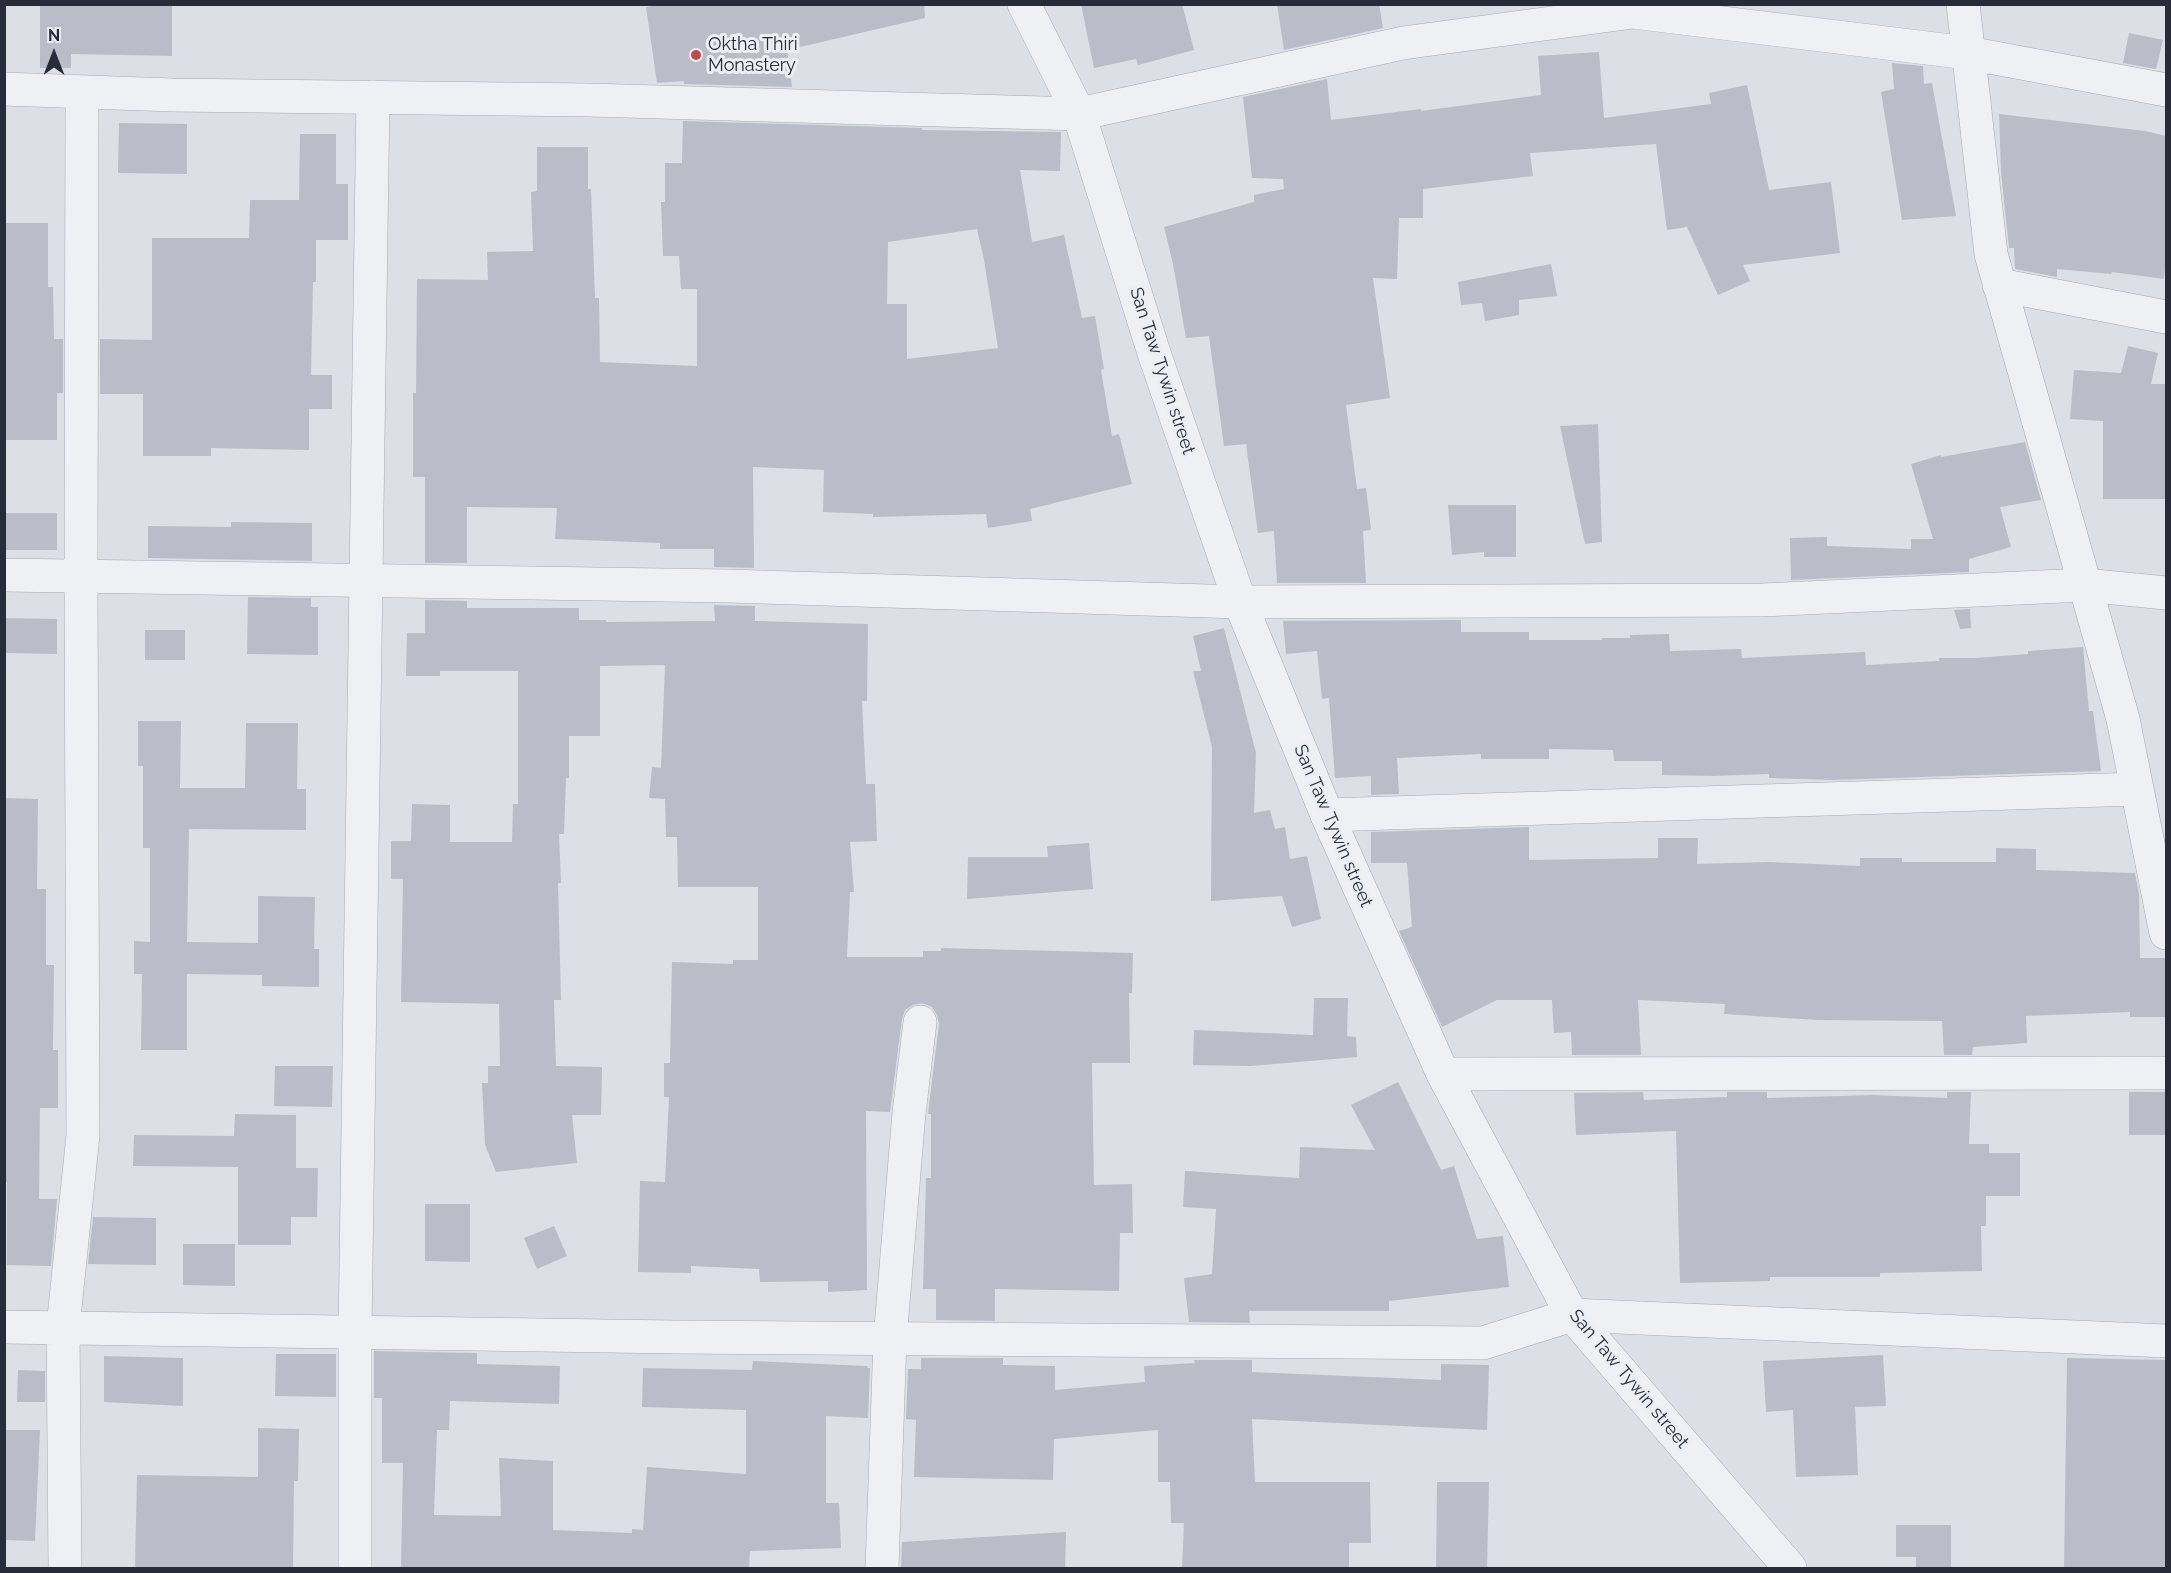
<!DOCTYPE html>
<style>
body{margin:0}
#map{position:relative;width:2171px;height:1573px;overflow:hidden;background:#dcdfe5;font-family:Raleway,sans-serif}
canvas{display:block}
.frame{position:absolute;inset:0;border:6px solid #272b3a;pointer-events:none}
.north{position:absolute;left:24px;top:24px;width:60px;height:60px;-webkit-text-stroke:4px #ebeef3;paint-order:stroke;rotate:0deg;font-size:16px;font-weight:700;line-height:24px;text-align:center;color:#272b3a}
.north::after{content:'';display:block;margin:auto;width:21px;height:27px;background:#272b3a;clip-path:polygon(50% 0,100% 100%,50% 72%,0 100%)}
</style>
<div id="map">
<canvas width="2171" height="1573"></canvas>
<div class="frame"></div>
<div class="north">N</div>
</div>
<script>
const c = document.querySelector('canvas').getContext('2d');
c.lineJoin = 'round';
function paint(path, color) { c.fillStyle = color; c.fill(path, 'evenodd'); }
function strokePath(path, color, width, dash) { c.strokeStyle = color; c.lineWidth = width; c.lineCap = dash ? 'butt' : 'round'; c.setLineDash(dash || []); c.stroke(path); }
function write(font, color, halo, rows, align = 'center') {
  c.font = font + ' Raleway,sans-serif'; c.lineWidth = 6; c.setLineDash([]); c.textBaseline = 'middle'; c.strokeStyle = halo; c.fillStyle = color; for (const [text, x, y, turn = 0] of rows) {
    c.save(); c.translate(x, y); c.rotate((+turn || 0) * Math.PI / 180); c.textAlign = isNaN(turn) ? turn : align; if (halo) c.strokeText(text, 0, 0); c.fillText(text, 0, 0); c.restore();
  }
}
paint(new Path2D(`
 M 40,4 L 172,4 L 172,56 L 71,54 L 71,68 L 40,68 Z
 M 664,4 L 924,4 L 925,18 L 787,50 L 792,87 L 684,84 L 684,81 L 657,83 L 646,7 Z
 M 1081,4 L 1182,4 L 1194,50 L 1138,65 L 1136,59 L 1094,68 Z
 M 1277,4 L 1379,4 L 1383,28 L 1284,50 Z
 M 2129,33 L 2163,40 L 2156,69 L 2123,63 Z
 M 1599,52 L 1604,118 L 1711,104 L 1709,93 L 1747,85 L 1769,190 L 1831,182 L 1840,253 L 1743,265 L 1750,281 L 1718,295 L 1687,227 L 1667,230 L 1656,144 L 1530,153 L 1533,176 L 1423,189 L 1423,218 L 1399,218 L 1397,279 L 1373,278 L 1390,398 L 1346,405 L 1357,489 L 1366,488 L 1371,530 L 1363,531 L 1366,583 L 1277,583 L 1274,531 L 1258,533 L 1246,444 L 1224,446 L 1209,336 L 1186,338 L 1173,264 L 1164,227 L 1254,202 L 1254,195 L 1284,189 L 1283,179 L 1252,178 L 1243,97 L 1327,79 L 1331,120 L 1421,109 L 1421,111 L 1541,95 L 1538,56 Z
 M 1892,63 L 1923,66 L 1924,84 L 1932,83 L 1956,216 L 1902,220 L 1881,92 L 1894,89 Z
 M 1999,114 L 2145,131 L 2166,136 L 2166,258 L 2164,279 L 2112,272 L 2111,274 L 2057,269 L 2057,277 L 2015,269 L 2014,248 L 2009,248 L 2001,172 Z
 M 683,121 L 922,128 L 922,130 L 1061,132 L 1060,171 L 1020,170 L 1032,242 L 1064,235 L 1082,318 L 1095,316 L 1104,369 L 1101,370 L 1112,436 L 1119,434 L 1132,484 L 1030,509 L 1032,521 L 988,528 L 986,514 L 873,517 L 873,514 L 823,512 L 824,470 L 753,467 L 754,568 L 714,567 L 714,549 L 660,549 L 660,543 L 555,539 L 557,508 L 467,507 L 467,563 L 425,563 L 425,477 L 413,477 L 413,393 L 416,393 L 417,279 L 488,280 L 487,252 L 533,251 L 531,192 L 537,191 L 537,147 L 588,147 L 588,189 L 591,189 L 595,298 L 599,298 L 600,362 L 697,366 L 697,289 L 681,289 L 679,256 L 663,256 L 661,202 L 665,202 L 665,163 L 682,163 ZM 977,229 L 984,260 L 998,348 L 907,359 L 907,304 L 887,304 L 888,242 Z
 M 119,123 L 187,124 L 187,174 L 118,173 Z
 M 300,134 L 336,134 L 336,184 L 348,184 L 348,240 L 316,240 L 316,282 L 313,282 L 311,375 L 332,375 L 332,409 L 309,409 L 309,450 L 211,448 L 211,456 L 143,456 L 143,394 L 100,394 L 100,339 L 152,340 L 152,238 L 249,238 L 250,200 L 299,200 Z
 M 4,223 L 48,223 L 48,287 L 53,287 L 54,339 L 63,339 L 63,393 L 57,393 L 57,440 L 4,440 Z
 M 1551,264 L 1557,296 L 1519,300 L 1519,315 L 1485,321 L 1482,303 L 1461,305 L 1458,282 Z
 M 2128,346 L 2158,353 L 2151,384 L 2166,384 L 2166,499 L 2103,499 L 2103,421 L 2070,419 L 2074,370 L 2121,373 Z
 M 1598,424 L 1602,542 L 1585,544 L 1560,426 Z
 M 2025,442 L 2041,500 L 2000,507 L 2011,547 L 1969,559 L 1969,572 L 1791,580 L 1790,538 L 1827,537 L 1827,546 L 1911,549 L 1911,539 L 1933,539 L 1911,464 L 1941,455 L 1941,457 Z
 M 1448,505 L 1516,505 L 1516,557 L 1484,557 L 1484,552 L 1452,555 Z
 M 4,513 L 57,513 L 57,550 L 4,550 Z
 M 231,522 L 312,523 L 312,561 L 148,558 L 148,526 L 231,527 Z
 M 248,597 L 311,598 L 311,607 L 318,607 L 318,655 L 247,654 Z
 M 425,600 L 467,601 L 467,608 L 579,608 L 579,620 L 606,620 L 606,622 L 715,621 L 714,605 L 755,606 L 755,621 L 868,624 L 867,701 L 862,701 L 866,784 L 875,784 L 877,841 L 850,842 L 854,892 L 850,892 L 847,957 L 923,957 L 923,951 L 941,951 L 941,948 L 1133,953 L 1132,993 L 1129,993 L 1130,1063 L 1092,1063 L 1094,1185 L 1132,1184 L 1133,1233 L 1120,1233 L 1119,1291 L 995,1289 L 995,1321 L 936,1320 L 936,1289 L 923,1289 L 926,1178 L 931,1178 L 931,1114 L 928,1114 L 939,1024 L 937,1015 L 932,1007 L 922,1003 L 913,1005 L 905,1010 L 902,1019 L 890,1112 L 866,1111 L 867,1290 L 828,1292 L 828,1281 L 760,1282 L 759,1269 L 691,1266 L 691,1273 L 638,1272 L 640,1181 L 665,1182 L 669,1097 L 664,1097 L 664,1063 L 670,1063 L 672,962 L 733,964 L 733,960 L 758,960 L 758,887 L 678,887 L 677,837 L 666,837 L 665,799 L 649,798 L 652,767 L 661,768 L 665,665 L 600,666 L 600,736 L 569,736 L 569,778 L 566,778 L 564,834 L 559,834 L 561,883 L 558,883 L 561,1000 L 554,1000 L 556,1066 L 602,1067 L 601,1115 L 572,1115 L 577,1163 L 496,1172 L 485,1145 L 482,1083 L 488,1083 L 488,1066 L 500,1066 L 499,1004 L 401,1002 L 403,879 L 391,879 L 391,841 L 411,841 L 412,804 L 450,805 L 450,842 L 512,842 L 513,804 L 518,804 L 518,671 L 440,671 L 440,676 L 406,676 L 407,633 L 425,633 Z
 M 1970,609 L 1971,628 L 1960,629 L 1954,610 Z
 M 4,618 L 57,619 L 57,654 L 4,653 Z
 M 1461,620 L 1461,632 L 1529,632 L 1529,640 L 1602,640 L 1602,638 L 1630,638 L 1630,635 L 1669,634 L 1670,651 L 1741,649 L 1742,658 L 1865,652 L 1866,665 L 1939,661 L 1939,658 L 1975,658 L 2028,654 L 2028,651 L 2083,647 L 2089,711 L 2093,711 L 2101,771 L 1832,780 L 1769,778 L 1769,774 L 1714,776 L 1662,775 L 1662,761 L 1614,761 L 1613,750 L 1549,749 L 1549,759 L 1481,759 L 1481,754 L 1397,758 L 1399,794 L 1371,795 L 1371,776 L 1335,778 L 1329,698 L 1322,699 L 1317,651 L 1286,654 L 1283,621 Z
 M 1224,628 L 1256,753 L 1254,813 L 1270,810 L 1275,829 L 1285,827 L 1290,859 L 1307,856 L 1321,919 L 1292,927 L 1282,896 L 1211,901 L 1212,747 L 1193,671 L 1201,671 L 1193,636 Z
 M 145,630 L 185,630 L 185,660 L 145,660 Z
 M 138,721 L 181,721 L 180,788 L 245,788 L 246,723 L 298,723 L 297,789 L 306,789 L 306,830 L 189,829 L 187,942 L 258,943 L 258,896 L 315,897 L 314,949 L 319,949 L 319,987 L 262,986 L 262,975 L 187,974 L 187,1050 L 141,1050 L 142,974 L 134,974 L 134,941 L 150,942 L 150,848 L 143,848 L 143,766 L 138,766 Z
 M 4,798 L 38,799 L 37,889 L 46,889 L 46,965 L 54,965 L 53,1050 L 58,1050 L 58,1108 L 40,1108 L 39,1199 L 57,1199 L 51,1266 L 7,1265 L 7,1182 L 4,1182 Z
 M 1529,827 L 1529,860 L 1658,858 L 1658,838 L 1698,838 L 1697,864 L 1768,862 L 1860,866 L 1860,858 L 1902,858 L 1902,862 L 1996,862 L 1996,848 L 2036,849 L 2036,870 L 2135,873 L 2139,894 L 2140,958 L 2166,958 L 2165,1017 L 2130,1017 L 2130,1012 L 2026,1016 L 2027,1043 L 1973,1047 L 1972,1055 L 1944,1055 L 1942,1021 L 1817,1020 L 1724,1014 L 1725,1004 L 1638,1000 L 1641,1055 L 1572,1055 L 1571,1032 L 1554,1033 L 1552,1000 L 1497,1000 L 1442,1027 L 1399,931 L 1412,927 L 1407,863 L 1371,863 L 1371,832 Z
 M 1089,843 L 1093,889 L 967,899 L 968,857 L 1048,857 L 1047,846 Z
 M 1314,998 L 1348,998 L 1347,1036 L 1356,1037 L 1357,1057 L 1251,1066 L 1193,1065 L 1194,1030 L 1313,1035 Z
 M 275,1066 L 333,1066 L 332,1107 L 274,1106 Z
 M 1398,1082 L 1441,1170 L 1454,1166 L 1477,1239 L 1503,1236 L 1509,1287 L 1389,1301 L 1389,1311 L 1249,1311 L 1250,1323 L 1189,1322 L 1184,1278 L 1212,1274 L 1216,1209 L 1183,1207 L 1185,1171 L 1299,1178 L 1300,1147 L 1375,1150 L 1351,1105 Z
 M 1643,1092 L 1644,1100 L 1727,1097 L 1727,1092 L 1767,1092 L 1767,1098 L 1873,1095 L 1947,1098 L 1947,1092 L 1971,1092 L 1969,1144 L 1989,1144 L 1989,1153 L 2020,1153 L 2020,1196 L 1986,1196 L 1986,1226 L 1981,1226 L 1982,1271 L 1880,1273 L 1880,1277 L 1770,1277 L 1770,1281 L 1680,1283 L 1676,1131 L 1576,1135 L 1574,1093 Z
 M 2129,1092 L 2166,1092 L 2166,1135 L 2129,1135 Z
 M 235,1114 L 296,1115 L 296,1168 L 318,1168 L 317,1217 L 291,1217 L 291,1245 L 238,1245 L 238,1167 L 133,1166 L 134,1135 L 234,1136 Z
 M 425,1204 L 470,1204 L 470,1262 L 425,1261 Z
 M 93,1217 L 156,1218 L 156,1265 L 88,1264 Z
 M 554,1226 L 567,1256 L 537,1269 L 524,1238 Z
 M 183,1244 L 235,1244 L 235,1286 L 183,1285 Z
 M 374,1351 L 477,1353 L 477,1364 L 560,1366 L 559,1404 L 450,1401 L 449,1430 L 437,1430 L 434,1515 L 501,1516 L 499,1458 L 553,1461 L 553,1530 L 632,1533 L 632,1529 L 643,1530 L 647,1467 L 746,1474 L 746,1410 L 642,1407 L 643,1368 L 752,1370 L 753,1361 L 867,1366 L 868,1368 L 870,1368 L 868,1418 L 826,1416 L 826,1503 L 839,1503 L 841,1548 L 750,1551 L 749,1569 L 401,1569 L 403,1463 L 382,1463 L 382,1398 L 374,1398 Z
 M 276,1354 L 336,1354 L 336,1397 L 275,1396 Z
 M 1883,1355 L 1886,1406 L 1855,1407 L 1858,1475 L 1796,1477 L 1793,1410 L 1766,1412 L 1763,1361 Z
 M 104,1356 L 183,1358 L 183,1406 L 104,1402 Z
 M 921,1358 L 1003,1358 L 1003,1365 L 1055,1366 L 1055,1390 L 1145,1382 L 1144,1366 L 1195,1363 L 1194,1360 L 1252,1360 L 1252,1372 L 1441,1380 L 1441,1364 L 1489,1365 L 1487,1430 L 1252,1419 L 1255,1482 L 1370,1482 L 1371,1543 L 1349,1543 L 1349,1569 L 1182,1569 L 1184,1523 L 1171,1523 L 1170,1482 L 1158,1482 L 1158,1430 L 1054,1439 L 1053,1480 L 914,1477 L 916,1420 L 906,1419 L 908,1369 L 921,1369 Z
 M 2067,1358 L 2166,1360 L 2166,1569 L 2064,1569 Z
 M 18,1370 L 45,1371 L 45,1402 L 17,1402 Z
 M 258,1428 L 299,1429 L 298,1481 L 294,1481 L 293,1569 L 135,1567 L 137,1475 L 258,1477 Z
 M 4,1430 L 40,1430 L 35,1541 L 4,1540 Z
 M 1437,1482 L 1489,1482 L 1487,1569 L 1436,1569 Z
 M 1896,1525 L 1951,1525 L 1951,1569 L 1916,1569 L 1916,1557 L 1896,1557 Z
 M 1066,1532 L 1065,1569 L 901,1569 L 902,1542 Z`), '#babdc7');
const minor = new Path2D(`
 M 1963,4 L 1991,254 L 2123,719 L 2166,933
 M 4,89 L 172,95 L 589,100 L 1079,114 L 1403,43 L 1633,12 L 1968,53 L 2166,90
 M 1999,285 L 2166,317
 M 4,575 L 729,586 L 1240,602 L 1762,600 L 2084,585 L 2166,593
 M 1327,815 L 2137,789
 M 1443,1074 L 2166,1073
 M 4,1327 L 675,1337 L 1483,1343 L 1572,1315 L 2166,1341
 M 65,1568 L 63,1327 L 83,1135 L 81,576 L 82,92
 M 355,1568 L 355,1332 L 373,97
 M 882,1568 L 890,1339 L 909,1113 L 920,1022`);
const tertiary = new Path2D(`
 M 1024,4 L 1079,114 L 1154,353 L 1240,602 L 1327,815 L 1443,1074 L 1572,1315 L 1790,1568`);
strokePath(minor, '#a6a9b2', 34);
strokePath(tertiary, '#a6a9b2', 34);
strokePath(minor, '#eff0f4', 33);
strokePath(tertiary, '#eff0f4', 33);
for (const [x, y, r, color] of [
 [696,55,6,"#c24a4a"]
]) { const dot = new Path2D(); dot.arc(x, y, r, 0, 2 * Math.PI); c.fillStyle = color; c.fill(dot); strokePath(dot, '#ebeef3', 2); }
write('18px', '#272b3a', '#ebeef3', [
 ["Oktha Thiri",708,45],
 ["Monastery",708,66]
], 'left');
write('18px', '#272b3a', '#ebeef3', [
 ["San Taw Tywin street",1162,371,72],
 ["San Taw Tywin street",1333,826,67],
 ["San Taw Tywin street",1629,1379,50]
]);
</script>
